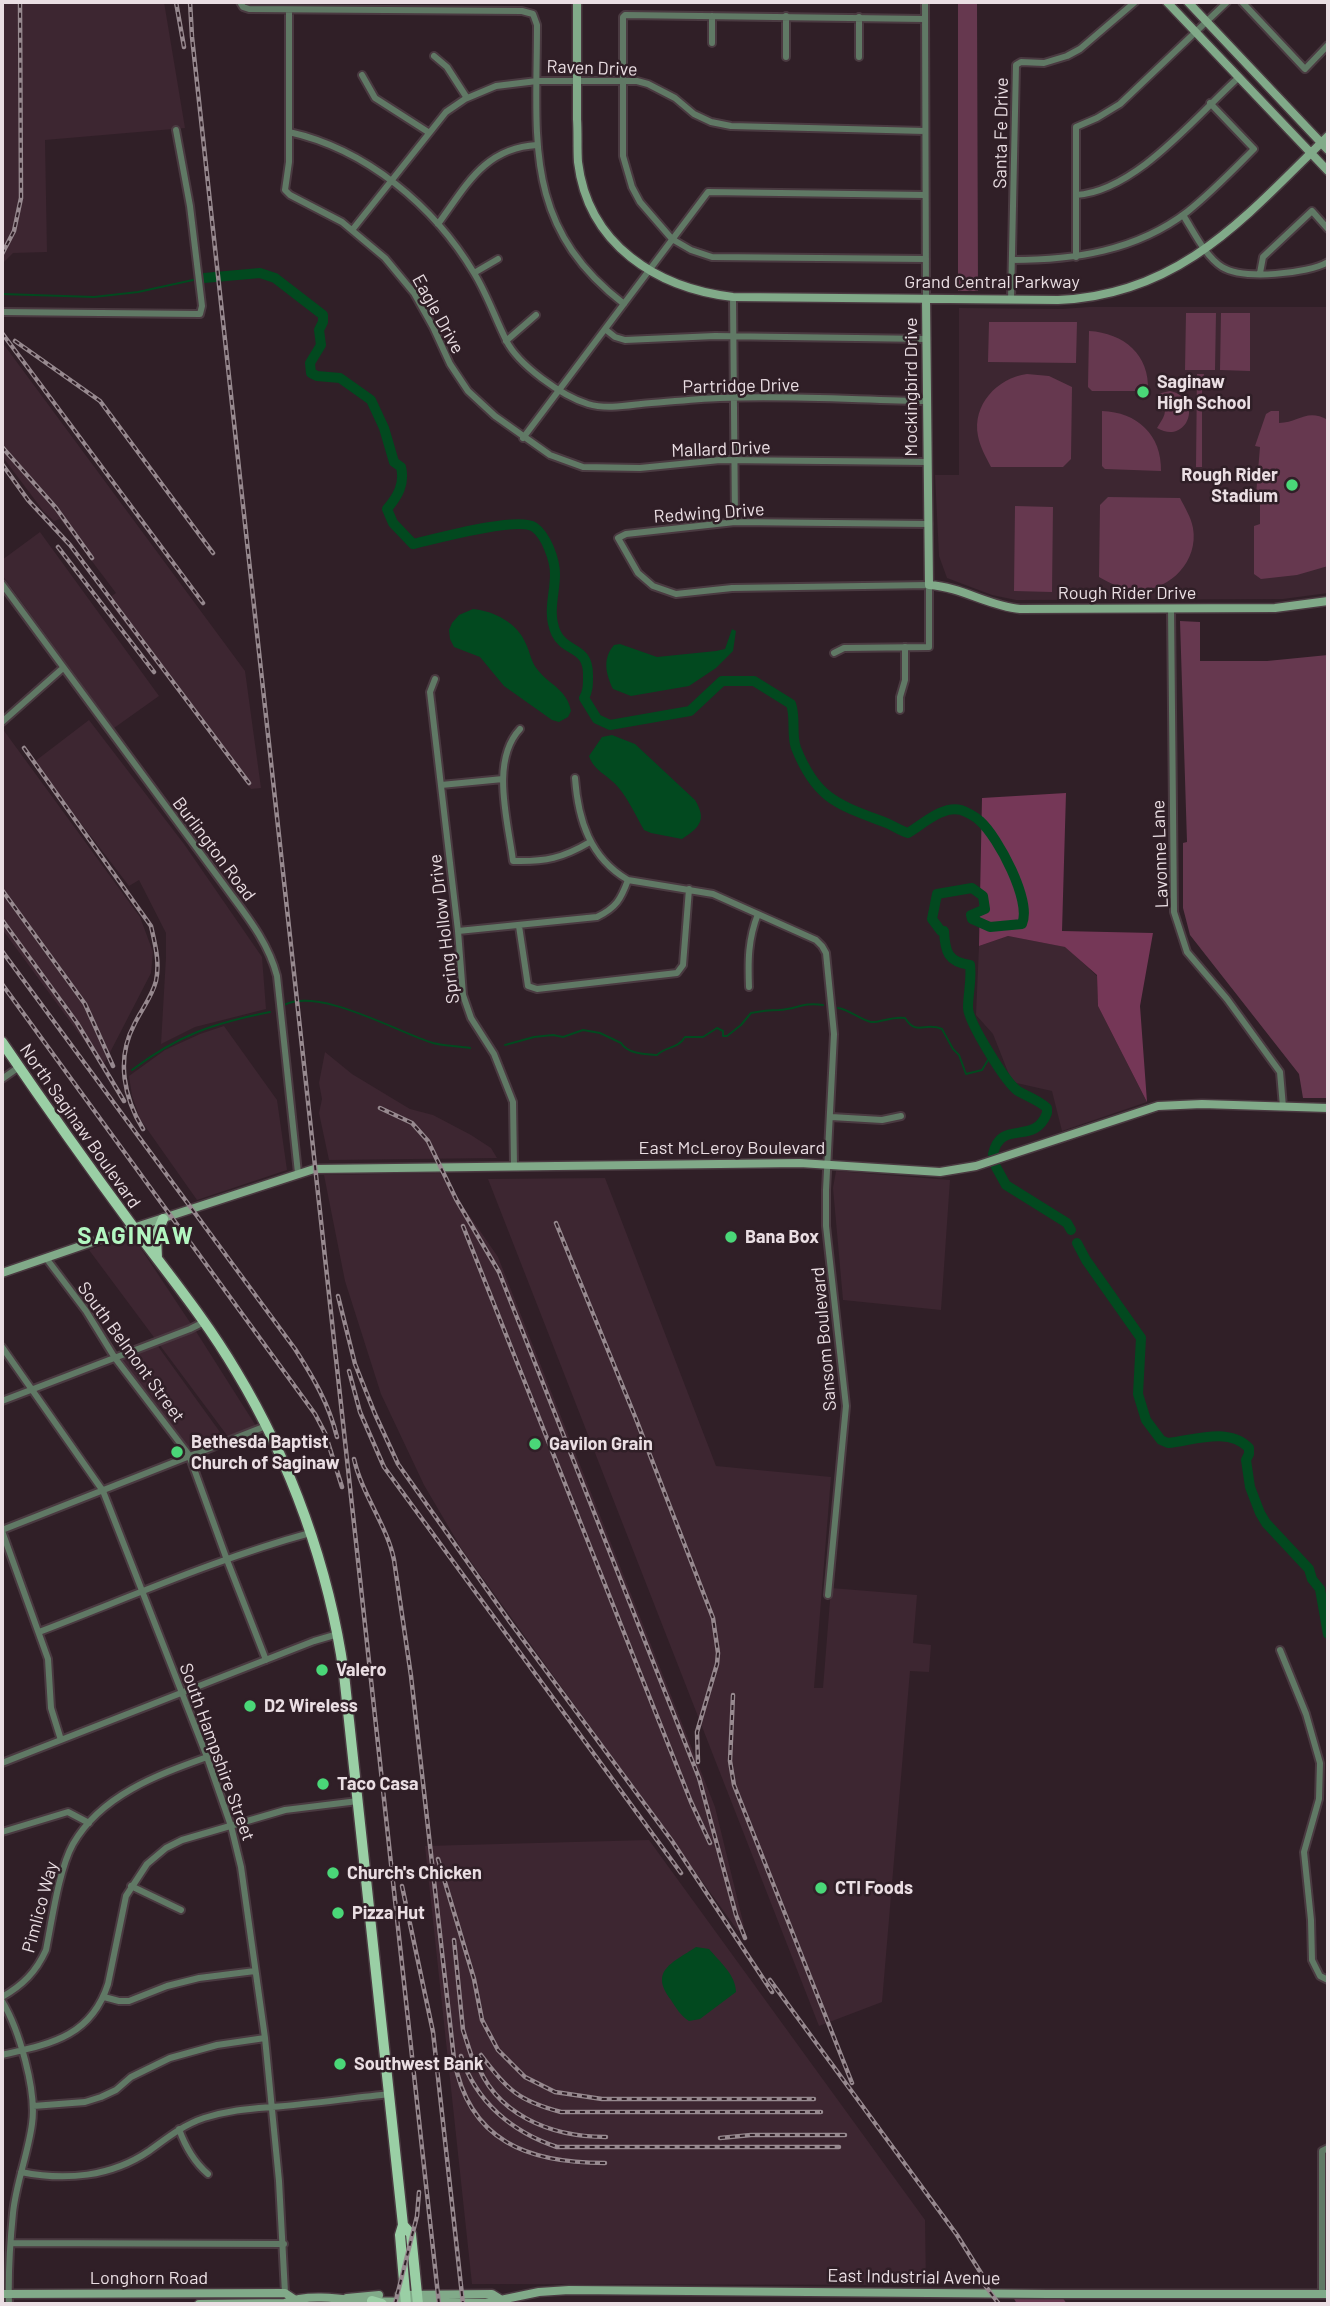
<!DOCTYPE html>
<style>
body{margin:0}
#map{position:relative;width:1330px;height:2306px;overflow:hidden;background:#301f27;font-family:Barlow,sans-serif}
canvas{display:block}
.frame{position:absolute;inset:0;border:4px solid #eadee3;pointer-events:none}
</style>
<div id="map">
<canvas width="1330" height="2306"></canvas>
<div class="frame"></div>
</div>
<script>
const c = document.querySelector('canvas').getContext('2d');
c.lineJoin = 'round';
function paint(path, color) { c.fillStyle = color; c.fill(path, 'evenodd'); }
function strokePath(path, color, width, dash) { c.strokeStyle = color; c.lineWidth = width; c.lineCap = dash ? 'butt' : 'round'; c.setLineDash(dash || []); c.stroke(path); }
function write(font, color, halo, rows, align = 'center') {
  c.font = font + ' Barlow,sans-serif'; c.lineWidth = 5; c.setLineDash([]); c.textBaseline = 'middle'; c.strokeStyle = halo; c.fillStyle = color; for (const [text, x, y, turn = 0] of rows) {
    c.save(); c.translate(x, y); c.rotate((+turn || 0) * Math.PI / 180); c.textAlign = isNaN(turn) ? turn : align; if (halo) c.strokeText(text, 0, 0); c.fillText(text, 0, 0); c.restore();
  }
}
paint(new Path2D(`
 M 2,2 L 164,2 L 185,128 L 45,140 L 47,252 L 13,253 L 2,264 Z
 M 1089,307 L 1328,307 L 1328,593 L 1283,599 L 1016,600 L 992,595 L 947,578 L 939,556 L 935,475 L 959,475 L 959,308 L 1062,309 Z
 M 2,342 L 245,671 L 261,788 L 251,789 L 107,599 L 116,593 L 60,519 L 54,521 L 44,512 L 2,456 Z
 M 40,532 L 159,696 L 114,728 L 2,575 L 2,560 Z
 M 89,720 L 184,844 L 262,957 L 266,1009 L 195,1027 L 161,1044 L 166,957 L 166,933 L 139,880 L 129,886 L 34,762 Z
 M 2,728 L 140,917 L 153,952 L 151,973 L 103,1066 L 2,929 Z
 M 1008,936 L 1066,947 L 1097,976 L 1098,1006 L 1147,1102 L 1062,1131 L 1052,1091 L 1012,1082 L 993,1034 L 976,1015 L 979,946 Z
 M 224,1026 L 277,1100 L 287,1170 L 197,1200 L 140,1119 L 132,1096 L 129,1076 L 165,1050 L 200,1034 Z
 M 325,1052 L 352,1074 L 390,1097 L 410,1109 L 433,1115 L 471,1135 L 491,1148 L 497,1158 L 329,1160 L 319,1113 L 322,1099 L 319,1083 Z
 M 836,1171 L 950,1180 L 941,1310 L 843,1300 L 833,1188 Z
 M 440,1173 L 498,1257 L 715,1807 L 744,1926 L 738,1931 L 461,1548 L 424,1485 L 381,1394 L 345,1281 L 324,1175 Z
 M 605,1178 L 716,1466 L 831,1477 L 814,1688 L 823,1688 L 831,1588 L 917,1595 L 913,1643 L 931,1645 L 929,1672 L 910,1671 L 882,2002 L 819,2026 L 488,1179 Z
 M 132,1235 L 197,1333 L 256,1426 L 229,1438 L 89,1250 Z
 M 157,1345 L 225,1439 L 190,1451 L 120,1360 Z
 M 649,1840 L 925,2220 L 926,2285 L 472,2284 L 425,1846 Z`), '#3d2631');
paint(new Path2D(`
 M 958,2 L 977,2 L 978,291 L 958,291 Z
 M 1186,313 L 1216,313 L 1215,370 L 1185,370 Z
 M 1221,313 L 1250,313 L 1250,371 L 1220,370 Z
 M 989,322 L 1077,322 L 1076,363 L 988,362 Z
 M 1089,331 C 1124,333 1150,355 1148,391 L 1092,391 L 1088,387 Z
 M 1027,374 L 1049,376 L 1072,387 L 1071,459 L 1063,467 L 991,467 C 986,457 980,447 978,436 C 972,405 997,378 1027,374 Z
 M 1197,374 L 1204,374 L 1202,382 L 1202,467 L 1196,467 Z
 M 1170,391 C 1205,399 1187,446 1157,428 C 1168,411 1167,411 1157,394 Z
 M 1102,411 C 1137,412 1162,435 1161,471 L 1105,469 L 1102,466 Z
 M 1271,411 L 1279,411 L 1279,423 C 1299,423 1306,408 1328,420 L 1328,566 L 1297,575 L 1261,579 L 1254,574 L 1254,526 L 1260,524 L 1260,496 L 1256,495 L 1260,447 L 1255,446 L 1266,414 Z
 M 1108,497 L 1180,498 C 1185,508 1191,517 1193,528 C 1199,562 1168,593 1134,590 C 1121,589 1110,583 1099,577 L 1100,505 Z
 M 1015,506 L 1053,507 L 1052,592 L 1014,591 Z
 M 1180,621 L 1200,622 L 1200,661 L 1267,661 L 1328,655 L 1328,1098 L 1303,1098 L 1299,1074 L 1190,935 L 1183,908 L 1183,843 L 1187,842 Z
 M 1013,2297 L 1062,2297 L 1067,2304 L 1017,2304 Z`), '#66384f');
paint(new Path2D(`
 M 1066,793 L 1062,931 L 1153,933 L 1140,1006 L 1147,1102 L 1098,1006 L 1097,975 L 1065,947 L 1008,936 L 979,946 L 982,798 Z`), '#753757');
paint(new Path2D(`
 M 473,609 C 494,611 518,623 526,644 C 530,652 531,662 537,669 C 549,685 567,689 571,711 L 568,717 L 559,722 L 552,720 L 504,686 L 480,657 L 454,647 L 450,639 L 449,630 L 452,623 L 459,615 Z
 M 732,629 L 736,631 L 733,651 L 716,668 L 689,686 L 631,696 L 613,689 C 606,674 602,659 614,645 L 620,644 L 657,657 L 716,651 L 725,649 Z
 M 612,735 L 635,744 L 695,800 C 707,820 700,827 682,839 L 651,833 L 644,830 C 636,816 629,800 618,787 C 608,775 594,771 589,756 L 602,737 Z
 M 696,1947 L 709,1949 C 719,1961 736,1975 736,1992 L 700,2019 L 689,2021 C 681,2016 676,2008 671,2000 C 649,1971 672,1963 696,1947 Z`), '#02491f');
strokePath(new Path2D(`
 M 2,294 L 94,297 L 138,292 L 193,280
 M 284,1005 C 320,987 397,1032 433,1043 C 444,1046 458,1046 470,1048
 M 838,1008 C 850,1010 859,1019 871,1022 C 879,1023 892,1016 905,1018 C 917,1037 925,1021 942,1029 L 953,1049 L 959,1055 L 966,1074 L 982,1070 L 991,1055
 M 505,1045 L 534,1037 L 553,1035 L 563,1037 L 583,1030 L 600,1033 L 621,1043 C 628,1054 644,1054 657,1055 C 666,1046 678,1049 685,1037 L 703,1037 L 717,1028 L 723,1031 L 723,1036 L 727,1036 L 741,1025 L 751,1013 C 761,1011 769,1010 779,1010 C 797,1009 803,1002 823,1005
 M 132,1070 C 178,1035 214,1023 270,1012`), '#02491f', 2);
strokePath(new Path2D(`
 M 204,278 L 260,273 L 275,278 L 323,315 L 323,322 L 319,330 L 321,345 L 310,363 L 311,373 L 317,376 L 340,378 L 371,400 L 384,428 L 394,462 L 401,467 C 405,484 398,496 387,509 L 393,523 L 413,544 C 435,539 518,516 534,527 C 546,535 555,560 555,574 C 555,595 547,612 556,633 C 566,654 589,645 588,677 C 588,685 588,691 584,698 L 597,719 L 610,725 L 690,711 L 722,681 L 754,681 L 791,704 C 796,718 791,734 796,748 C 816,798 836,804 884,822 C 893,825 898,830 908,833 C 923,824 943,805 961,810 C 967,812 976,817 980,821 C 998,837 1032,901 1022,924 L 990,927 L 972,919 L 971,915 L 985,909 L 983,896 L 972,888 L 937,894 L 932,919 L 941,931 L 944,931 C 945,952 948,962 970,965 C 972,980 968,993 968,1008 C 969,1023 1006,1083 1018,1091 C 1028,1097 1038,1100 1047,1108 L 1047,1113 C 1034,1147 1001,1118 993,1154
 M 996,1167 L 1006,1185 L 1067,1223 L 1071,1230
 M 1077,1243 L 1086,1260 L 1141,1338 L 1138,1394 L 1146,1420 L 1161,1440 L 1168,1443 C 1192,1441 1228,1426 1249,1448 L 1249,1454 L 1246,1460 L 1250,1487 L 1260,1513 L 1266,1523 L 1309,1569 L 1312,1579 L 1320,1589 L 1328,1634`), '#02491f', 10);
const street = new Path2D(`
 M 240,2 L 243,7 L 249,9 L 522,11 L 533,14 L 537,25 C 537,139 522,226 624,304
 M 925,2 L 926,299
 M 1242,2 L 1305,69 L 1328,45
 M 289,10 L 289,162 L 285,190 L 290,195 L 342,222 L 385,258 L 414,293 L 433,327 L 450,364 L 468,391 L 495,416 L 550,455 L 583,467 L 640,468 L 720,460 L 928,462
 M 786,16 L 786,57
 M 859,17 L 859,57
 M 925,19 L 625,15 L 623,17 L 623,156 L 632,187 L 640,202 L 672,239 L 691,250 L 712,257 L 926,259
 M 712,43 L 712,16
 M 434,56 L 447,67 L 467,98
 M 362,75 L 375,98 L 428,132
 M 289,132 C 366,149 434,206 474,273 C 487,294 495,318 506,340 C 518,365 562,396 588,404 C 605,409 624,406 641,404 C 667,402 694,399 720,398 C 789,395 859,400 927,401
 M 1076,195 C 1136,191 1195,117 1238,78
 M 1183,215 C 1194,232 1205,256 1222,267 C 1243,280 1308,274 1328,262
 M 438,224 C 466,186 484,148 537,145
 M 353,229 L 446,112 L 465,99 L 496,86 L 537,81 L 637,81 L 648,84 L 675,98 L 694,114 L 711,122 L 731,126 L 925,131
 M 1076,257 L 1076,127 L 1097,118 L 1120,104 L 1227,2
 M 1012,260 C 1074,260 1136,251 1187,212 C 1211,193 1232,171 1254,149 L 1210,103
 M 474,273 L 498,259
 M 1260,273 L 1263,257 L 1312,211 L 1328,229
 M 733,297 L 735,522
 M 1011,300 L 1016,65 L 1021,62 L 1044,63 L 1067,56 L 1080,49 L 1135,2
 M 2,312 L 200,314 L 202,306 L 190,206 L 176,130
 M 605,329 L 615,337 L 625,340 L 715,336 L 927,339
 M 506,341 L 536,315
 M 523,438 L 708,192 L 925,195
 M 2,584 L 224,885 C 245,914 268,941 277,976 L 298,1173
 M 1171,608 L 1174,912 L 1187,952 L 1227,999 L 1280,1072 L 1283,1107
 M 834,653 L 844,648 L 929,647 L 929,585 L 732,588 L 676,594 L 653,586 L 638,573 L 618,538 L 626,534 L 735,522 L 929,524
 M 435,679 L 430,692 L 458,931 L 463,995 L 471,1018 L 494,1054 L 513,1102 L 514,1166
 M 900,710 L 900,697 L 905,680 L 905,647
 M 2,722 L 63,668
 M 520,729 C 490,761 508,821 513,861 C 545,862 563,858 590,842
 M 575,778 C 578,820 590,858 628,880 L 713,894 L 816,940 L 822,946 L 826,953 L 834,1034 L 826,1190 L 826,1226 L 846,1406 L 828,1595
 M 441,785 L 503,779
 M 519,926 L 528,986 L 537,989 L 677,973 L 683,965 L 689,889
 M 458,931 L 597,917 C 616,908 621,899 628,880
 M 749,987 C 748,961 748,939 758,914
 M 2,1079 L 19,1067
 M 831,1117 L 882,1120 L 901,1116
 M 46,1258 L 86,1311 L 115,1358 L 189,1455 L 227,1560 L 266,1660
 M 2,1347 L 103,1491 L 207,1757 L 231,1826 L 241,1867 L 265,2038 L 279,2181 L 285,2293
 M 2,1401 L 190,1329 L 204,1322
 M 2,1530 L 266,1426
 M 2,1531 L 48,1659 L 51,1708 L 61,1740
 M 39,1632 C 128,1598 218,1558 310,1533
 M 1280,1650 L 1306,1714 L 1320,1763 L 1319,1799 L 1304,1852 L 1311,1920 L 1312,1960 L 1320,1976 L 1328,1980
 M 2,1763 L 314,1641 L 338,1634
 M 2,1832 L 68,1812 L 89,1823
 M 131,1886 L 181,1910
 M 2,1997 C 23,1985 36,1972 46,1950 C 52,1920 59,1869 73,1844 C 101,1795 157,1775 207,1757
 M 104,1997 L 119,2001 L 129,2001 L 167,1986 L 199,1978 L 255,1971
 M 2,2001 C 19,2029 37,2091 32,2124 C 28,2154 16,2183 13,2213 C 10,2243 8,2274 9,2304
 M 2,2055 C 50,2044 91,2037 108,1984 L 126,1896 L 147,1864 L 166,1848 L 182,1840 L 285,1810 L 358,1801
 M 33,2106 L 85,2102 L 101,2097 L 116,2090 L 131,2077 L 170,2058 L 217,2045 L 265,2038
 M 179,2129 C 185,2146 194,2162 208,2174
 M 21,2172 C 65,2181 111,2177 149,2151 C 167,2138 183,2125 204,2118 C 230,2110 246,2109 272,2107 C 311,2104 351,2098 390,2094
 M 12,2243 L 284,2244
 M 1322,2294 L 1322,2151 L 1328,2148`);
const secondary = new Path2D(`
 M 577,2 C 577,41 577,80 577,119 C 578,133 577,148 578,162 C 588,245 657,288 733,297 L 1058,300 C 1181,295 1246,216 1328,136
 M 1167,2 L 1328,171
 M 1188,2 L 1328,150
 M 926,299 L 929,585 C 962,587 988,606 1020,609 L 1275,608 L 1328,601
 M 2,1273 L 133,1228 L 314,1169 L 800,1163 L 940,1172 L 976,1166 L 1158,1106 L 1202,1104 L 1328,1108
 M 2,2294 L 285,2293 L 294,2299
 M 399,2295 L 492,2294 L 500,2299
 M 347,2298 L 379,2295
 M 199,2304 L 285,2303 C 305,2294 337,2298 358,2301 L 486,2303 L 539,2292 L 569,2290 L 1048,2294 L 1328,2294`);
const primary = new Path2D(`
 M 2,1042 C 45,1105 89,1167 134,1228 C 169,1275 206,1320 236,1371 C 291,1462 329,1568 344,1674 L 403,2225 L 400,2235 L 406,2304
 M 157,1258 L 156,1236 L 163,1219
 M 403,2225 L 411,2234 L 418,2304
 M 372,2301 L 382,2304`);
strokePath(street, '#4a3a41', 10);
strokePath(secondary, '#4a3a41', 11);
strokePath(primary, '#4a3a41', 13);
strokePath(street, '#607965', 6);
strokePath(secondary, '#81aa89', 8);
strokePath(primary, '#9acfa5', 10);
const rail = new Path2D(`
 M 176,2 L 184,47
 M 190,2 L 192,37 L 439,2304
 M 2,254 L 14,231 L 21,198 L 20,2
 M 2,333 L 203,603
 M 15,341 L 100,401 L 213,553
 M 2,447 L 56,508 L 92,558
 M 2,464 L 28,500 L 70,545 L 249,783
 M 58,547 L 154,672
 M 24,748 L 151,926 C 155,944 160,962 156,981 C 152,997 141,1010 134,1025 C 116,1059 124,1098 143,1129
 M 2,890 L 85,1004 L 113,1066
 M 2,920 L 77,1023 L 124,1101
 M 2,951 L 295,1349 C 313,1377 329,1404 337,1437
 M 2,984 L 315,1414 L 325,1433 L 342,1487
 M 380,1108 L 412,1123 L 428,1141 L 456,1199 L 499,1272 L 699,1778 L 736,1915 L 745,1938
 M 556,1223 L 636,1419 L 713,1618 L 718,1653 L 717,1664 L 697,1732 L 698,1762
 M 463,1226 L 691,1802 L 710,1843
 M 338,1296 L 355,1364 L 375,1414 L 398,1464 L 510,1622 L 672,1841 L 772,1992
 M 349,1371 L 360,1412 L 384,1467 L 681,1873
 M 354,1459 C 362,1495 387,1525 394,1560 L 411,1676 L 454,2059 C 469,2142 529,2163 605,2163
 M 733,1695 L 730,1761 L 734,1785 L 852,2083
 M 438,1859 L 474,1979 L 482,2020 L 498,2050 L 525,2077 L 555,2092 L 602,2099 L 814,2099
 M 402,1886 L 433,2032 L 463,2304
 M 454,1940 L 463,2030 L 475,2067
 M 770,1980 L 957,2235 L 986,2281
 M 481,2055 C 507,2090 519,2101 561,2112 L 821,2112
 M 461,2056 C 476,2102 512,2132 557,2147 L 839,2147
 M 475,2058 C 494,2115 551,2137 606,2137
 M 720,2138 L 751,2135 L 845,2135
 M 978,2276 L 999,2304
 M 395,2304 L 417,2216 L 419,2192`);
strokePath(rail, '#97898f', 4.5);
strokePath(rail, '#301f27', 2, [5]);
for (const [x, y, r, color] of [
 [1143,392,7,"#4ad778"],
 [1292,485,7,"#4ad778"],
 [731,1237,7,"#4ad778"],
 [535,1444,7,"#4ad778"],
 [177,1452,7,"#4ad778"],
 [322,1670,7,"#4ad778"],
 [250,1706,7,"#4ad778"],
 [323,1784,7,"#4ad778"],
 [333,1873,7,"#4ad778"],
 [821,1888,7,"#4ad778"],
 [338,1913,7,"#4ad778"],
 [340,2064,7,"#4ad778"]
]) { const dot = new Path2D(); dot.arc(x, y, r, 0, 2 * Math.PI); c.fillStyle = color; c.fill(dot); strokePath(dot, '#301f27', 2.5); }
write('18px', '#eadee3', '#301f27', [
 ["Raven Drive",592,68,2],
 ["Santa Fe Drive",1001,133,-89],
 ["Grand Central Parkway",992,282],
 ["Eagle Drive",438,314,61],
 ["Partridge Drive",741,386,-1],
 ["Mockingbird Drive",911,387,-90],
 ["Mallard Drive",721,449,-2],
 ["Redwing Drive",709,513,-4],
 ["Rough Rider Drive",1127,593],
 ["Burlington Road",214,849,53],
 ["Lavonne Lane",1160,854,-92],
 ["Spring Hollow Drive",444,929,-97],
 ["North Saginaw Boulevard",80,1126,55],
 ["East McLeroy Boulevard",732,1148],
 ["Sansom Boulevard",824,1339,-95],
 ["South Belmont Street",131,1352,54],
 ["South Hampshire Street",217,1752,70],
 ["Pimlico Way",40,1907,-75],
 ["East Industrial Avenue",914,2277,1],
 ["Longhorn Road",149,2278]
]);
write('bold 18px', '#eadee3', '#301f27', [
 ["Saginaw",1157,382],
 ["High School",1157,403],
 ["Rough Rider",1278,475,"right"],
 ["Stadium",1278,496,"right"],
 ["Bana Box",745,1237],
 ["Bethesda Baptist",191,1442],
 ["Church of Saginaw",191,1463],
 ["Gavilon Grain",549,1444],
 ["Valero",336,1670],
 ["D2 Wireless",264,1706],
 ["Taco Casa",337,1784],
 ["Church's Chicken",347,1873],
 ["CTI Foods",835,1888],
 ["Pizza Hut",352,1913],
 ["Southwest Bank",354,2064]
], 'left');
c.letterSpacing = '2px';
write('bold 24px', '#b3f7c1', '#301f27', [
 ["SAGINAW",136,1236]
]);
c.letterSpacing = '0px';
</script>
